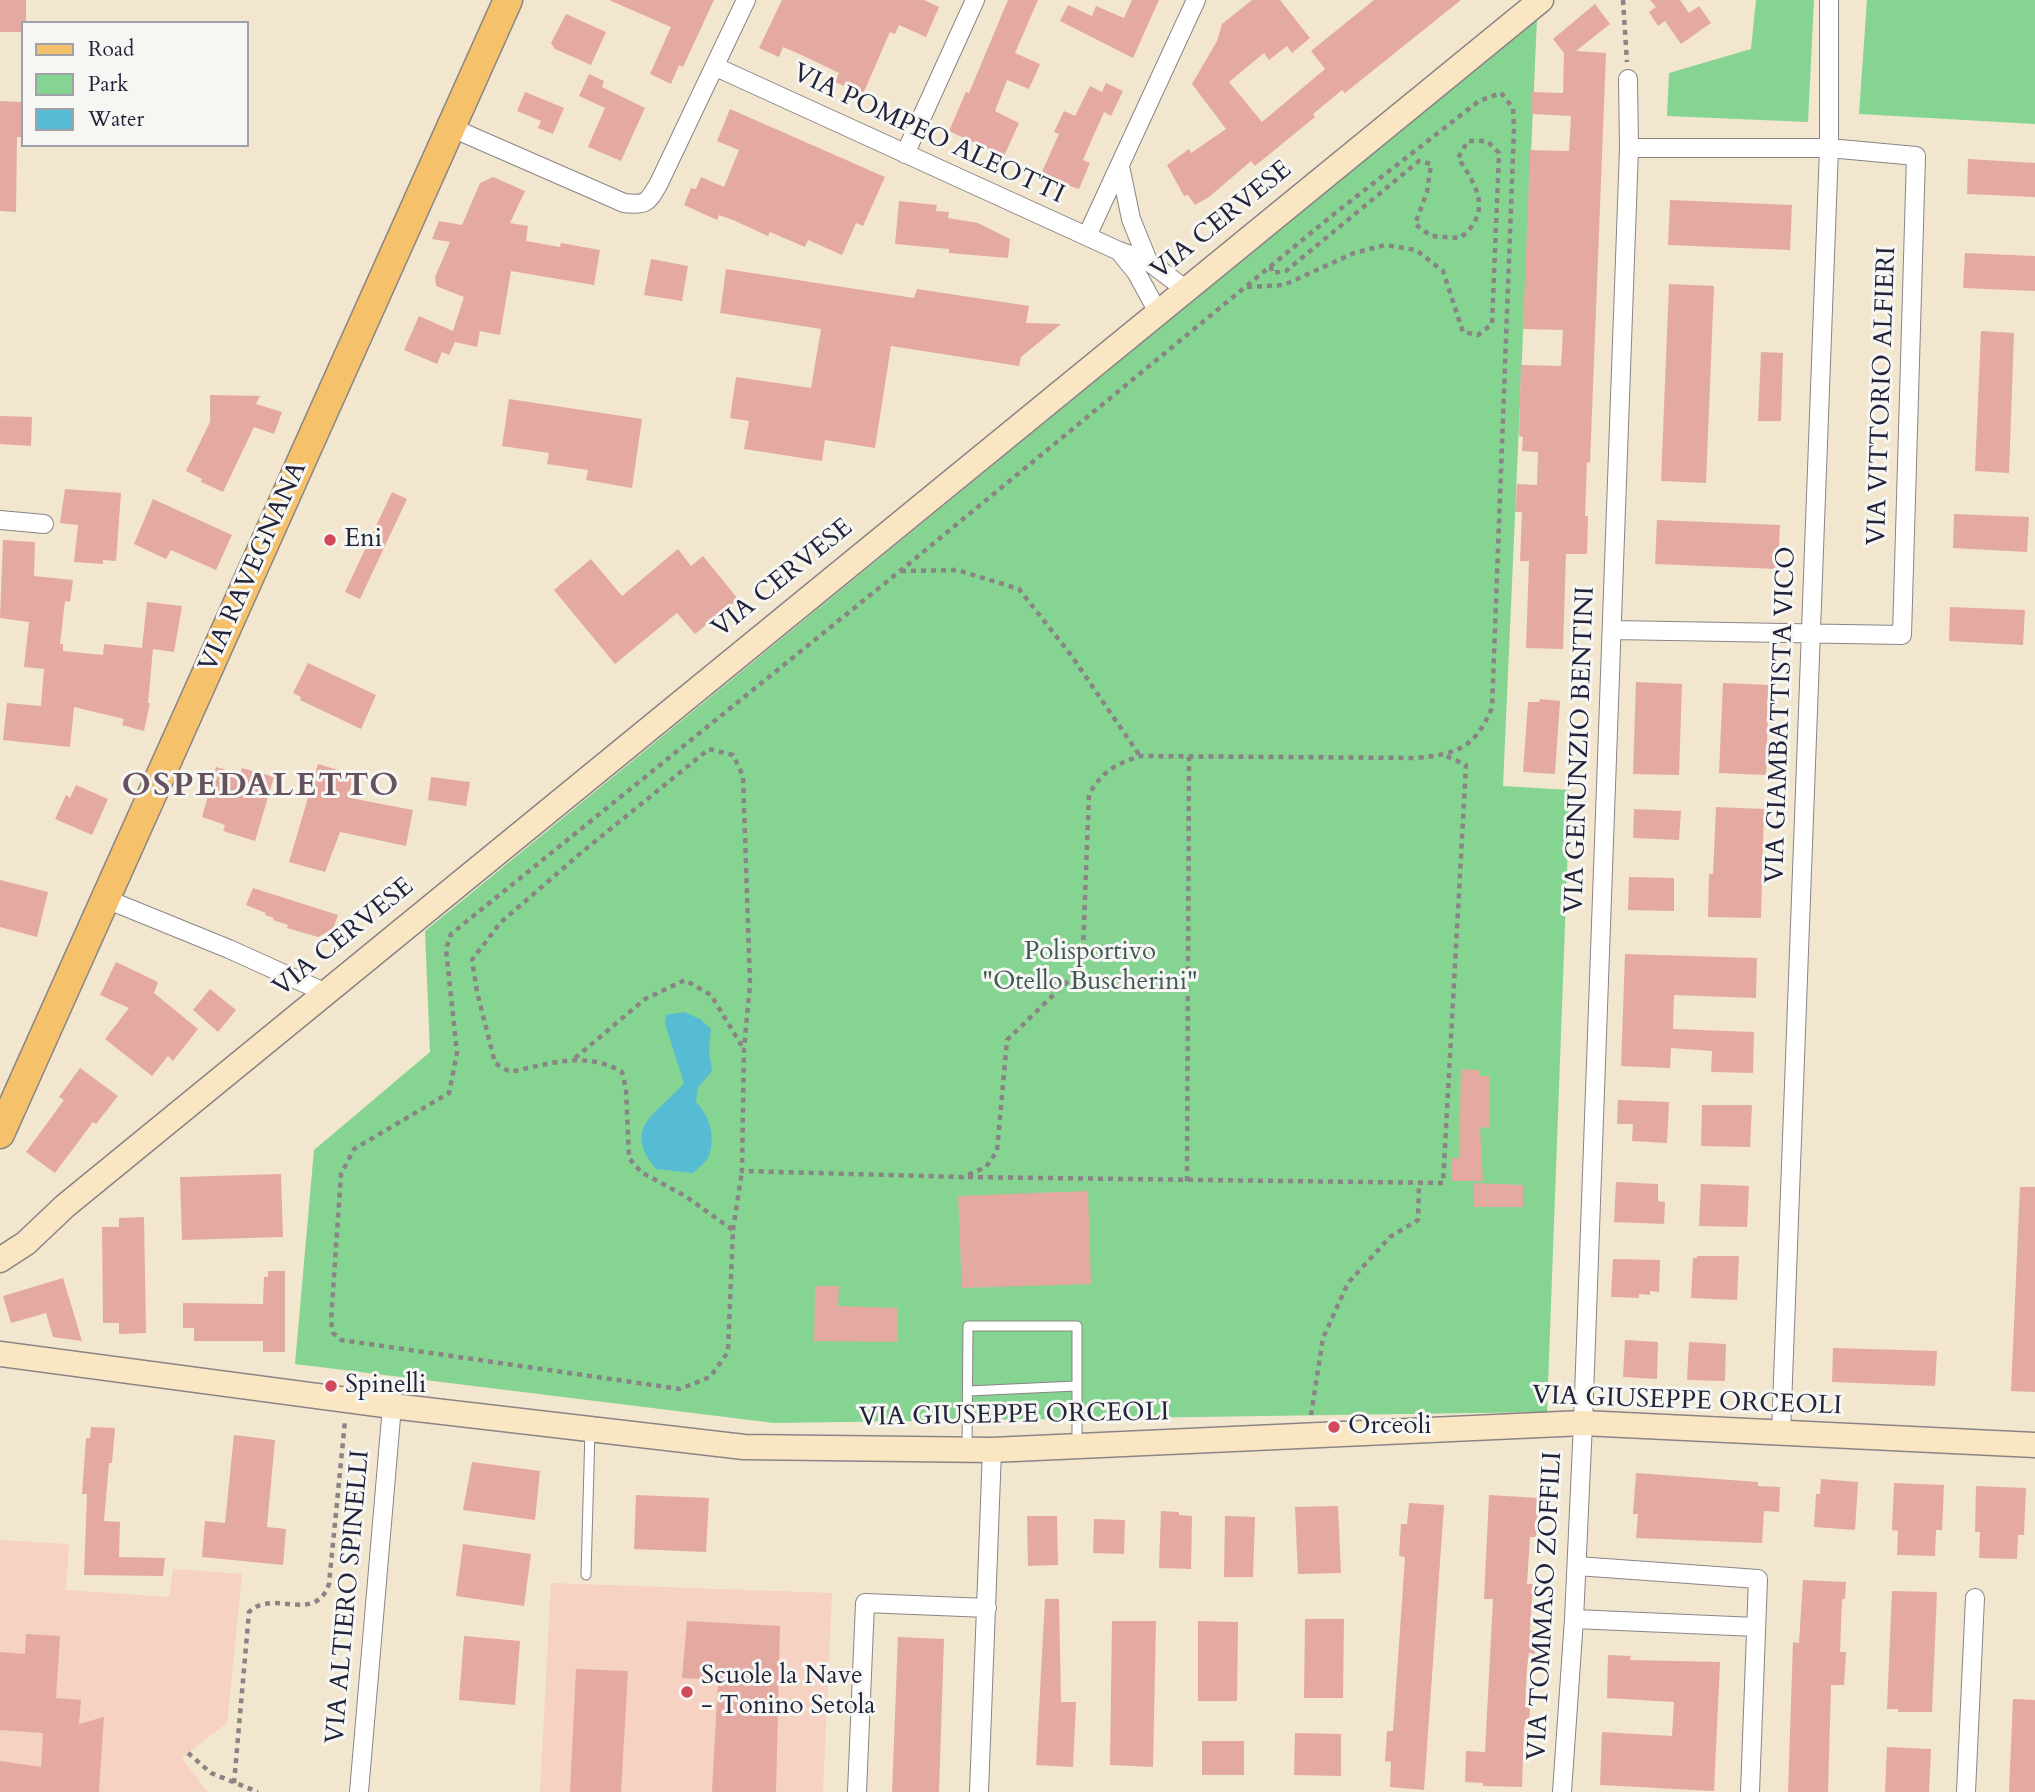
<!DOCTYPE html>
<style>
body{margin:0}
#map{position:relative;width:2035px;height:1792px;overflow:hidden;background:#f2e6cf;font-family:Cardo,serif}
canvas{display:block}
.legend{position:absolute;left:21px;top:21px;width:228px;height:126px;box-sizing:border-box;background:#f6f6f2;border:2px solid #a1a1a9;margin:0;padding:9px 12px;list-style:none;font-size:21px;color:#22223b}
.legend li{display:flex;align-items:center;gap:14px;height:35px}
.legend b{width:35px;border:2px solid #a1a1a9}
</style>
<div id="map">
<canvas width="2035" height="1792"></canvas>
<ul class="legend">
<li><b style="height:9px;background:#f5c16b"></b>Road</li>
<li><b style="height:19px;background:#86d492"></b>Park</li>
<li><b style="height:19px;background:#56bcd4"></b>Water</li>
</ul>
</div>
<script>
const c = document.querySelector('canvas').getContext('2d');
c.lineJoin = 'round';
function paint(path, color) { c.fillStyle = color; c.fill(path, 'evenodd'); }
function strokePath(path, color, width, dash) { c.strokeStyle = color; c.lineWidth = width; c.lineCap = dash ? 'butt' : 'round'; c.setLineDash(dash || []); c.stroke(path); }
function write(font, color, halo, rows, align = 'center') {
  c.font = font + ' Cardo,serif'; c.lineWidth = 6; c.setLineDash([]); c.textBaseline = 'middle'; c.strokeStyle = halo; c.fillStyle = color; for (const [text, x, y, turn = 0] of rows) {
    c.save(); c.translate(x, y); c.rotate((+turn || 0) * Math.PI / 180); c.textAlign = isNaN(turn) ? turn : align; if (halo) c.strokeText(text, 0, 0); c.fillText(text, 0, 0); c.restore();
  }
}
paint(new Path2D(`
 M 0,1540 L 69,1544 L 66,1590 L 169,1597 L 173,1569 L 242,1574 L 227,1723 L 182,1758 L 208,1792 L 0,1792 Z
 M 551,1583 L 832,1593 L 823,1792 L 540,1792 Z`), '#f5d2c2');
paint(new Path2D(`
 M 1756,0 L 1814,0 L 1808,122 L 1667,116 L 1669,73 L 1751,49 Z
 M 1867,0 L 2035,0 L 2035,124 L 1859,114 Z
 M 1537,19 L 1503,786 L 1570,790 L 1547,1412 L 774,1423 L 295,1364 L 314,1150 L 430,1052 L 425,931 Z`), '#86d492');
paint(new Path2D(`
 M 684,1012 L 700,1019 L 711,1029 L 709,1050 L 712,1071 L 698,1087 L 696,1102 C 709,1115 716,1137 709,1156 C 706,1162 698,1168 693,1173 L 656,1169 C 621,1126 657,1115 684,1083 L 665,1024 L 666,1015 Z`), '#56bcd4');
paint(new Path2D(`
 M 0,0 L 26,0 L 26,23 L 23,23 L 23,32 L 0,32 Z
 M 609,0 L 714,0 L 683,67 L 679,65 L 671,84 L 650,74 L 671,27 Z
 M 782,0 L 924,0 L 939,7 L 926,37 L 899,25 L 895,34 L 890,32 L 863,94 L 835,82 L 839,73 L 806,57 L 783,47 L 779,57 L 759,48 Z
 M 1008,0 L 1038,0 L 1015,53 L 1040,64 L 1029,89 L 1007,80 L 995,111 L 1019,123 L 1004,156 L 949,131 L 966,92 L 969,93 Z
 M 1132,0 L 1159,0 L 1133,58 L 1060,21 L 1068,5 L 1092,16 L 1096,6 L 1124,18 Z
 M 1252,0 L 1280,0 L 1310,38 L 1292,53 L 1287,46 L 1269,60 L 1264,53 L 1229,82 L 1262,122 L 1325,69 L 1311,51 L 1374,0 L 1461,0 L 1345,93 L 1342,90 L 1313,114 L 1315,117 L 1255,166 L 1251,161 L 1209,197 L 1195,205 L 1188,195 L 1184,196 L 1167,165 L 1189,149 L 1191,153 L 1226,129 L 1192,84 L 1217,41 L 1222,24 Z
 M 1650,0 L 1680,0 L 1689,13 L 1699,6 L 1711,23 L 1681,44 L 1665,21 L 1658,26 L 1649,12 L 1656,7 Z
 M 1595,4 L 1610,24 L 1576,51 L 1606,53 L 1590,463 L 1587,462 L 1585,516 L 1588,516 L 1587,554 L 1566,554 L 1563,649 L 1526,648 L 1529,561 L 1520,561 L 1522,512 L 1515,512 L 1517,484 L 1537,485 L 1538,452 L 1522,451 L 1523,437 L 1519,436 L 1521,365 L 1561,366 L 1563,330 L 1523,329 L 1530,150 L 1569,151 L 1571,116 L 1531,114 L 1532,92 L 1563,93 L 1564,53 L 1553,39 Z
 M 566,14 L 606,32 L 591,65 L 555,49 L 551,43 Z
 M 589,74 L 604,81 L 602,87 L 645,108 L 621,161 L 588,147 L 605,108 L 579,96 Z
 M 1106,83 L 1123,91 L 1111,116 L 1104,112 L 1092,139 L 1083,160 L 1090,163 L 1079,189 L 1040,176 L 1059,134 L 1054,132 L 1064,111 L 1075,116 L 1090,86 L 1102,92 Z
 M 525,92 L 564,108 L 553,134 L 538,128 L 541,121 L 517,111 Z
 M 0,101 L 22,102 L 21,137 L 17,137 L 16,212 L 0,211 Z
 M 730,109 L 885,177 L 863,226 L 856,223 L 842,255 L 808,240 L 805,247 L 770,232 L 768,236 L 733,220 L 719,215 L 717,220 L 684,205 L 691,188 L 696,189 L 701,177 L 724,187 L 739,150 L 717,141 Z
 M 1968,159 L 2035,163 L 2035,197 L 1967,194 Z
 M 493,177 L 525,191 L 510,223 L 528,226 L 526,241 L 560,247 L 561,243 L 600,250 L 594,285 L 511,271 L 500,335 L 480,331 L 477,347 L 455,342 L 449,355 L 442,352 L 437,364 L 404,350 L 419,316 L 453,331 L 464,297 L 436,286 L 435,277 L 450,242 L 432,239 L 439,221 L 462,225 L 480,183 Z
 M 1670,200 L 1792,205 L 1790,250 L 1668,245 Z
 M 899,201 L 937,205 L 936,211 L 949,212 L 948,218 L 978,223 L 1010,239 L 1008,258 L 949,253 L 949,249 L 895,244 Z
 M 1965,253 L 2035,256 L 2035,291 L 1963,288 Z
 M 651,259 L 688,266 L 682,301 L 644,295 Z
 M 726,269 L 914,298 L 917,289 L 1029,306 L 1026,323 L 1061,324 L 1021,357 L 1019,366 L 891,346 L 875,448 L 825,440 L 822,461 L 744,449 L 749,421 L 730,418 L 736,377 L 811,388 L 821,329 L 720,313 Z
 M 1669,284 L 1714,286 L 1706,483 L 1661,481 Z
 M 1981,331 L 2014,333 L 2009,473 L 1975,471 Z
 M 1761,352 L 1783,353 L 1781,421 L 1758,421 Z
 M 210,395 L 260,396 L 256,404 L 282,412 L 274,434 L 254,427 L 223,492 L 201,482 L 202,479 L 186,471 L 210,422 Z
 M 509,399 L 642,419 L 632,488 L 586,480 L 588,470 L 547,464 L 549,453 L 502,446 Z
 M 0,416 L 32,417 L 31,446 L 0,444 Z
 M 65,489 L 121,493 L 116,561 L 103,560 L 103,564 L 74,562 L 78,525 L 60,523 Z
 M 392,492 L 407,499 L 360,599 L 345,592 Z
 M 153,499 L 232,535 L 216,570 L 171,550 L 166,559 L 134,544 Z
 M 1954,514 L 2029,517 L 2027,552 L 1953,548 Z
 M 1657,520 L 1780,525 L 1778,569 L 1655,564 Z
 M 3,540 L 35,542 L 34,576 L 73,580 L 70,602 L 65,601 L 60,644 L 63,644 L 63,651 L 103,655 L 104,644 L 142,648 L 147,602 L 182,606 L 174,652 L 153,649 L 148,703 L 150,703 L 144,731 L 122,725 L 124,719 L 74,707 L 70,747 L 3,740 L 7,703 L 41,706 L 44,669 L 24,667 L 29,622 L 0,618 Z
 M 678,549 L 691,566 L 703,556 L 738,599 L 695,634 L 677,613 L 615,664 L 554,590 L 591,559 L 622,596 Z
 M 1950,607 L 2025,610 L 2023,645 L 1949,641 Z
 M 308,663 L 376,695 L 361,729 L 300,700 L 301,697 L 293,693 Z
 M 1636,682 L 1682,684 L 1679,775 L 1633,774 Z
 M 1723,683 L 1769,685 L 1766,775 L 1719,773 Z
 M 1540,699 L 1560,701 L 1555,774 L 1523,772 L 1528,702 L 1539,702 Z
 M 318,764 L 354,775 L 349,793 L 352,794 L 350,798 L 413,810 L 406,846 L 340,832 L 325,872 L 289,862 Z
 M 216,767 L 240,774 L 242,768 L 274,777 L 255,841 L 223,831 L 225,825 L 202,817 Z
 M 431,777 L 470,782 L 466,806 L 428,800 Z
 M 76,785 L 108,799 L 92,835 L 55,819 L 66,795 L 70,798 Z
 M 1716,807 L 1764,809 L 1761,918 L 1708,917 L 1709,874 L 1713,874 Z
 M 1634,809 L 1681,811 L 1679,840 L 1633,838 Z
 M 1629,877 L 1674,878 L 1674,911 L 1628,910 Z
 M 0,880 L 48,892 L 37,937 L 0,927 Z
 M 253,888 L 338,915 L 333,929 L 318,937 L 287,928 L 288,925 L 273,920 L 274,918 L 265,915 L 266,913 L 246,905 Z
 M 1625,954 L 1757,958 L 1756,998 L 1674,995 L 1673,1029 L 1754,1032 L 1753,1073 L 1711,1072 L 1712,1051 L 1671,1048 L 1670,1068 L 1621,1066 Z
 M 116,962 L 158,982 L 154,993 L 198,1029 L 173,1061 L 168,1056 L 152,1076 L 105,1039 L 129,1008 L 100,995 Z
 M 210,989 L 236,1010 L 218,1032 L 193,1010 Z
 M 80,1068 L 118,1096 L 96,1124 L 93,1122 L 55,1173 L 26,1152 L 64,1100 L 59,1097 Z
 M 1461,1069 L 1480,1070 L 1480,1076 L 1490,1076 L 1489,1128 L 1480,1127 L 1483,1181 L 1451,1181 L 1452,1158 L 1459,1158 Z
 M 1618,1100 L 1669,1102 L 1667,1143 L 1632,1141 L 1633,1124 L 1617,1124 Z
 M 1702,1105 L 1752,1105 L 1750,1147 L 1701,1146 Z
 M 281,1174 L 283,1237 L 182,1240 L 180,1177 Z
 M 1616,1182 L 1658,1184 L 1658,1201 L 1665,1202 L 1664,1224 L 1614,1222 Z
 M 1474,1183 L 1523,1185 L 1523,1207 L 1474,1207 Z
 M 1701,1184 L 1749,1186 L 1747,1227 L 1699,1226 Z
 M 2020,1187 L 2035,1187 L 2035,1392 L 2011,1391 Z
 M 1088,1191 L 1091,1284 L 962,1288 L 958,1196 Z
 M 144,1217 L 146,1333 L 119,1334 L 119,1323 L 103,1323 L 102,1227 L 119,1227 L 119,1218 Z
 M 1697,1256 L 1739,1256 L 1737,1300 L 1691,1298 L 1693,1258 L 1697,1258 Z
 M 1613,1259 L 1660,1260 L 1659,1292 L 1650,1291 L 1650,1295 L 1639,1294 L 1639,1298 L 1611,1297 Z
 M 268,1271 L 285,1271 L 285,1352 L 263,1352 L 263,1341 L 194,1341 L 194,1328 L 183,1328 L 183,1303 L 263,1304 L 264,1277 L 268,1277 Z
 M 63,1278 L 82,1341 L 53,1337 L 46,1313 L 11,1323 L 3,1296 Z
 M 815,1286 L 839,1286 L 838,1306 L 898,1308 L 898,1342 L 814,1341 Z
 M 1625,1340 L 1658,1342 L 1657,1379 L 1623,1377 Z
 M 1689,1342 L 1726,1344 L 1725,1381 L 1687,1380 Z
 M 1833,1348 L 1937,1351 L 1935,1386 L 1832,1382 Z
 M 91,1427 L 115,1428 L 112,1463 L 109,1463 L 104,1521 L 120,1522 L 119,1557 L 165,1558 L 163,1576 L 84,1575 L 87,1494 L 82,1494 L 86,1438 L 90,1438 Z
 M 234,1435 L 275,1440 L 267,1527 L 286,1529 L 283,1565 L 202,1557 L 205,1521 L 225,1523 Z
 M 472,1462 L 540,1471 L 535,1520 L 463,1510 Z
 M 1636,1473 L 1758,1482 L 1758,1486 L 1780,1487 L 1779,1512 L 1764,1511 L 1762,1543 L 1636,1538 L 1638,1514 L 1633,1514 Z
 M 1821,1479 L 1858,1482 L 1855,1530 L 1814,1527 L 1816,1494 L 1820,1494 Z
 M 1894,1483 L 1944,1485 L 1942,1530 L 1936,1530 L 1935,1556 L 1897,1555 L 1898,1531 L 1892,1530 Z
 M 1976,1486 L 2026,1488 L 2024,1535 L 2018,1535 L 2017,1559 L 1979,1558 L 1980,1532 L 1975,1532 Z
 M 636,1495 L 709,1498 L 706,1552 L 634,1549 Z
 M 1489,1495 L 1539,1498 L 1536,1537 L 1530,1537 L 1527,1584 L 1533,1584 L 1530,1631 L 1536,1631 L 1535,1654 L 1529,1653 L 1527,1668 L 1525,1707 L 1530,1707 L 1529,1726 L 1524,1726 L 1522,1787 L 1483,1786 L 1483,1783 L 1465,1782 L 1466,1751 L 1485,1752 L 1493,1599 L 1484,1599 Z
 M 1409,1503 L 1444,1505 L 1424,1790 L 1390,1787 L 1391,1762 L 1385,1761 L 1387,1731 L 1393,1731 L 1405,1557 L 1399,1556 L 1401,1524 L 1407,1524 Z
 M 1338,1506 L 1341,1573 L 1298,1574 L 1295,1507 Z
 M 1161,1511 L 1179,1512 L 1179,1515 L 1192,1516 L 1191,1569 L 1159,1568 Z
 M 1027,1516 L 1057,1516 L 1058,1565 L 1028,1566 Z
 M 1225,1516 L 1255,1517 L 1253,1577 L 1224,1577 Z
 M 1094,1519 L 1125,1520 L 1124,1554 L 1093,1553 Z
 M 463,1544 L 531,1554 L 524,1606 L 456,1596 Z
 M 1803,1580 L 1846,1582 L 1845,1599 L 1842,1599 L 1840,1652 L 1846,1652 L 1844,1685 L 1831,1685 L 1828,1792 L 1788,1792 L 1793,1642 L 1799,1643 Z
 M 1892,1591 L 1937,1592 L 1932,1712 L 1898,1712 L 1898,1709 L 1887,1709 Z
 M 1045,1599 L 1059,1599 L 1061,1702 L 1076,1702 L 1073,1767 L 1036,1765 Z
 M 1305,1619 L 1344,1619 L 1343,1698 L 1304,1698 Z
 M 687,1621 L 780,1626 L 776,1792 L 712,1792 L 718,1680 L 682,1678 Z
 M 1112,1621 L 1156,1621 L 1153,1767 L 1110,1765 Z
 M 1198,1621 L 1238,1622 L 1237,1701 L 1198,1701 Z
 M 26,1634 L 60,1636 L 56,1698 L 81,1700 L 79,1724 L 104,1717 L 99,1792 L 0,1792 L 0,1761 L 41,1767 L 43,1733 L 0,1730 L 0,1652 L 25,1654 Z
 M 464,1636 L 520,1641 L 515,1705 L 459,1700 Z
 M 898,1637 L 944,1639 L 939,1792 L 892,1792 Z
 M 1608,1655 L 1631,1656 L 1630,1660 L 1720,1662 L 1714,1791 L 1600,1785 L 1602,1732 L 1672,1736 L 1674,1702 L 1607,1698 Z
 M 576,1669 L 628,1671 L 621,1792 L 570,1792 Z
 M 2013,1699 L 2035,1700 L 2035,1792 L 2009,1792 Z
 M 1295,1733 L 1341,1734 L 1341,1776 L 1294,1775 Z
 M 1202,1741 L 1244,1741 L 1244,1775 L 1202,1775 Z
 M 1887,1747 L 1931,1749 L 1929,1792 L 1885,1792 Z`), '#e4aaa1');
const lane = new Path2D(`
 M 968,1391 L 1076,1386
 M 967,1448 L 968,1326 L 1077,1326 L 1077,1445
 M 586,1575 L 590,1430`);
const street = new Path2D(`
 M 716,67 L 1119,251 L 1148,261 L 1185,289
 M 450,127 L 624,203 C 647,206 648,202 659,183 L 746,0
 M 905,154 L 975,0
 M 1120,166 L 1131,219 L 1148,261
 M 1087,236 L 1196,0
 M 1119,251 L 1136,272 L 1158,312
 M 0,520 L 44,524
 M 1612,630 L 1902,635 L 1916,156 L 1829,148 L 1629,148
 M 106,899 L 229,949 L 324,992
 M 1781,1433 L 1829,148 L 1829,0
 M 1577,1566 L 1758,1579 L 1750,1792
 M 1574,1619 L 1756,1627
 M 359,1792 L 392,1406
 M 857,1792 L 865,1603 L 987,1608
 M 979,1792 L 992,1450
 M 1562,1792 L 1574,1619 L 1583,1423 L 1629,148 L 1628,79
 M 1966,1792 L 1975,1598`);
const secondary = new Path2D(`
 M 0,1260 L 26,1243 L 65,1206 L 1541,0
 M 0,1354 L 392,1406 L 744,1447 L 992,1450 L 1583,1423 L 2035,1445`);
const primary = new Path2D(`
 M 0,1134 L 508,0`);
strokePath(lane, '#8a8485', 11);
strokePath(street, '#8a8485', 20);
strokePath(secondary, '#8a8485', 27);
strokePath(primary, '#8a8485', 31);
strokePath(new Path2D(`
 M 1623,0 L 1627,62
 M 1501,93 L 1513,108 L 1514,128 L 1492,708 C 1475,747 1459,754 1417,758 L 1140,756 C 1114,765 1103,771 1089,794 L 1083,950 L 1072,977 L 1007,1040 L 997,1151 L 986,1167 L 963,1177 L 742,1171 L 744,1049 L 750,984 L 743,776 L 733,755 L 709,749 L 582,852 L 500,923 L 472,960 L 477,992 L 495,1063 L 510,1072 C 550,1064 584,1050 622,1072 L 626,1089 L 629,1158 L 641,1172 L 685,1196 L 733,1230 L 728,1352 L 710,1377 L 680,1389 L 341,1340 L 333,1333 L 331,1321 L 341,1174 L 354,1149 L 449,1093 L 457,1053 L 446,949 L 451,934 L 900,571 L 1334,214 L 1479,101 Z
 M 1247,287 L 1284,285 L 1354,253 L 1385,245 L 1416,250 L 1443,271 L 1463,332 L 1478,335 L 1492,324 L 1499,153 L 1487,141 L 1468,141 L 1458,158 C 1477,186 1493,212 1460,238 L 1431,236 L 1415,224 L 1427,192 L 1431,164 L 1419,161 L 1286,271 L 1272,273 L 1271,266
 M 901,571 L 957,570 L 1019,589 L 1071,655 L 1140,756
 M 575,1058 L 645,999 L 685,980 L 711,995 L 743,1048
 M 968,1177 L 1443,1183 L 1466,765 L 1444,755
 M 1187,1181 L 1189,757
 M 733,1230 L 742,1171
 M 1311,1415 L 1323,1338 L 1348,1283 L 1390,1237 L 1418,1220 L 1419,1183
 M 188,1753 L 211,1773 L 258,1792
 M 234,1783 L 249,1612 C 273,1588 315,1625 329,1584 L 345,1421`), '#8a8485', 4.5, [5, 5]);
strokePath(lane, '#fff', 9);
strokePath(street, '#fff', 18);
strokePath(secondary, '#fbe6c4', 24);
strokePath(primary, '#f5c16b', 28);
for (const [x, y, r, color] of [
 [330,540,7,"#d1495b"],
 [331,1386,7,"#d1495b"],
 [1334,1427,7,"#d1495b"],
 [687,1692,7,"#d1495b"]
]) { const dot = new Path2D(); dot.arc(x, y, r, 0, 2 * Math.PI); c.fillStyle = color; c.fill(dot); strokePath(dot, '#f6f6f2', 2.5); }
write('26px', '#22223b', '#f6f6f2', [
 ["VIA POMPEO ALEOTTI",928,135,25],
 ["VIA CERVESE",1222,221,-39],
 ["VIA VITTORIO ALFIERI",1883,396,-88],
 ["VIA RAVEGNANA",254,567,-66],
 ["VIA CERVESE",783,579,-39],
 ["VIA GIAMBATTISTA VICO",1782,715,-88],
 ["VIA GENUNZIO BENTINI",1581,750,-88],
 ["VIA CERVESE",344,938,-39],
 ["VIA GIUSEPPE ORCEOLI",1687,1402,2],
 ["VIA GIUSEPPE ORCEOLI",1014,1416,-1],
 ["VIA ALTIERO SPINELLI",349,1597,-85],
 ["VIA TOMMASO ZOFFILI",1546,1606,-87]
]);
write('26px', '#22223b', '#f6f6f2', [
 ["Eni",344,540],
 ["Spinelli",345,1386],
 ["Orceoli",1348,1427],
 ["Scuole la Nave",701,1677],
 ["- Tonino Setola",701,1707]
], 'left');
write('26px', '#405755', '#f6f6f2', [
 ["Polisportivo",1090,953],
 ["\"Otello Buscherini\"",1090,983]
]);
c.letterSpacing = '2px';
write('bold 33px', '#66525f', '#f6f6f2', [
 ["OSPEDALETTO",261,787]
]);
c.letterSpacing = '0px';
</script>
